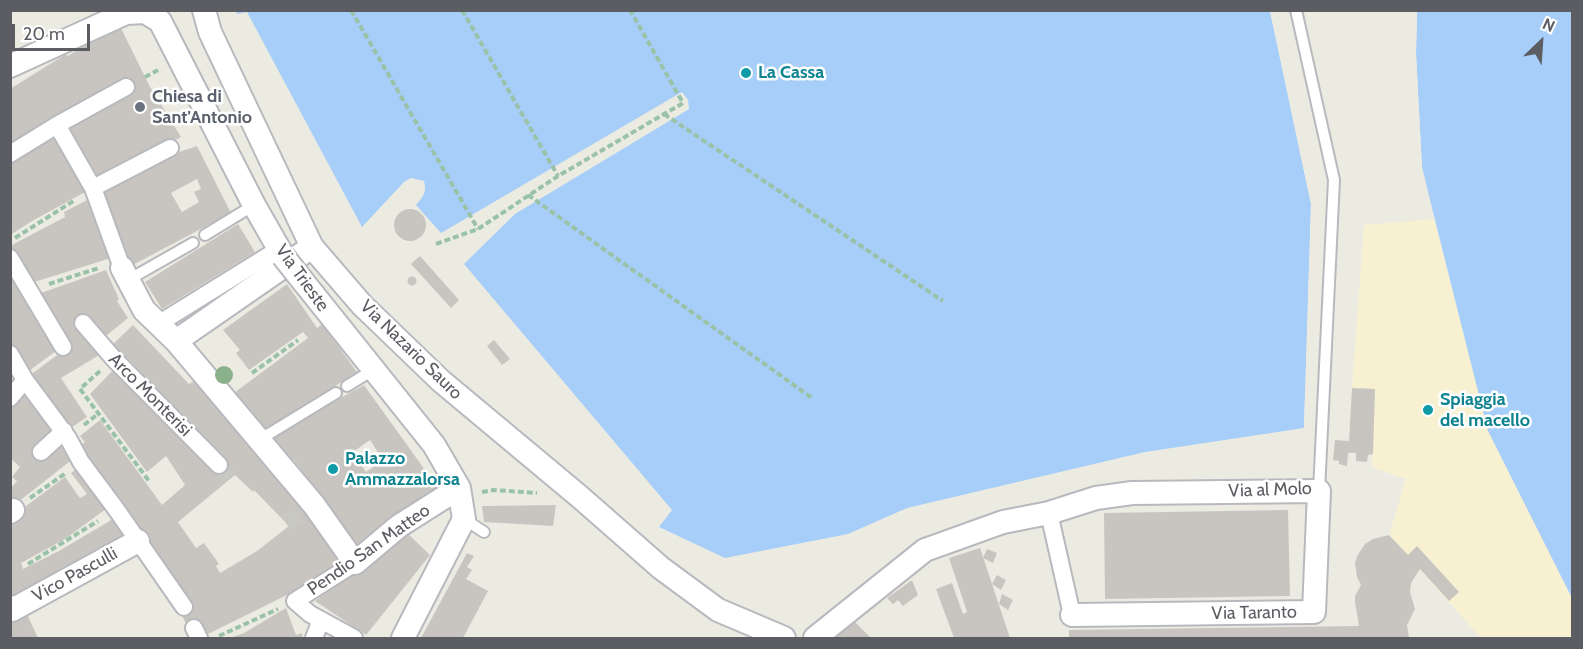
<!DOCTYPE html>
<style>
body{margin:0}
#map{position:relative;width:1583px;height:649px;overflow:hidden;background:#ecebe2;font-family:Cabin,sans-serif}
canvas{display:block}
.frame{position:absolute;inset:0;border:12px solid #5b5d62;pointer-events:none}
.north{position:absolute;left:1511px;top:12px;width:60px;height:60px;-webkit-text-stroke:4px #fff;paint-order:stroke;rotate:25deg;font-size:16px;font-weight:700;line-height:24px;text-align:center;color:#5b5d62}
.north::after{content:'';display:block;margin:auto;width:21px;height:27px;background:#5b5d62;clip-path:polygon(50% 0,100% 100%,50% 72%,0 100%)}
.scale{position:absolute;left:12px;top:24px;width:78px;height:27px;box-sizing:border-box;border:3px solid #5b5d62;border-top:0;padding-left:8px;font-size:18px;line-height:21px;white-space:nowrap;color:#5b5d62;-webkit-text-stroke:4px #fff;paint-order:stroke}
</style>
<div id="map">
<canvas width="1583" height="649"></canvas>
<div class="frame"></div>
<div class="north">N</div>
<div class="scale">20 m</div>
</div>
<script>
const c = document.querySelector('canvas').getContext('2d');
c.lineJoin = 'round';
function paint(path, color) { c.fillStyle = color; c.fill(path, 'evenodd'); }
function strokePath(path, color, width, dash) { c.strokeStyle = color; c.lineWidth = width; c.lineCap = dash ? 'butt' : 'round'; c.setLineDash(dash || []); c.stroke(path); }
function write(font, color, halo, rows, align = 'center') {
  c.font = font + ' Cabin,sans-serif'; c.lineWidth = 5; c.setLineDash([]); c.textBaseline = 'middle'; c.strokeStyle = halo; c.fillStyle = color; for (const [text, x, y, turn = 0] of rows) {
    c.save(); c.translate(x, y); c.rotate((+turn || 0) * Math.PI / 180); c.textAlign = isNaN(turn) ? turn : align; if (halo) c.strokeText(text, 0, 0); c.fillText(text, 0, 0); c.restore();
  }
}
paint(new Path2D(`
 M 1434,219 L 1488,431 L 1572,598 L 1572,638 L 1481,638 L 1389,535 L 1406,479 L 1372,467 L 1375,389 L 1352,388 L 1364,225 Z`), '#f7f1d2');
paint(new Path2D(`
 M 236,11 L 1270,11 L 1311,204 L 1304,428 L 1145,452 L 907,508 L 848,534 L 725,558 L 659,527 L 672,510 L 464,264 L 515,214 L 689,109 L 688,100 L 682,92 L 441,233 L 416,205 C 423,197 427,192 424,181 L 411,178 L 404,182 L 362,227 L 247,12 L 237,14 Z
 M 1417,11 L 1572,11 L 1572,598 L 1488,431 L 1422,168 L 1416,54 Z`), '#a6cef8');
paint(new Path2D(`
 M 1273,10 L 1314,204 L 1307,429 L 1304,428 L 1311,204 L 1270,11 Z
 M 1414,10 L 1417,11 L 1416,54 L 1422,167 L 1434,219 L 1431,219 L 1419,168 L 1413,54 Z`), '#ecebe2');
paint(new Path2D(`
 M 119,24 L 149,85 L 181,137 L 100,180 L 69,128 L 132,94 L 120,79 L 47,126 L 10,145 L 10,89 L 66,54 L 68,56 Z
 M 53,136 L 78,172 L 87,191 L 32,221 L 10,235 L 10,160 Z
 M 197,146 L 231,213 L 127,268 L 98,193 L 170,155 ZM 197,179 L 201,189 L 194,192 L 199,202 L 182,212 L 171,193 Z
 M 89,199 L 111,258 L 31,283 L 10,251 L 10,246 L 65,217 L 64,212 Z
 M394 225a16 16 0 1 1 32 0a16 16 0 1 1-32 0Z
 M 238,224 L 255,252 L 162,309 L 145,282 Z
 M 420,256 L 459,300 L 451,308 L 411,264 Z
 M 10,267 L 56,351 L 26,373 L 10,344 Z
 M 106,270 L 119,299 L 117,301 L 128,318 L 101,340 L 101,354 L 61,378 L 87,417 L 69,429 L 29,376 L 68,347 L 41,293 Z
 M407.5 281a4.5 4.5 0 1 1 9 0a4.5 4.5 0 1 1-9 0Z
 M 287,284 L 317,328 L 322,324 L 357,372 L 261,434 L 230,396 L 308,338 L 303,332 L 249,370 L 236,353 L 240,350 L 223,330 Z
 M 133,325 L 189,384 L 194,381 L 224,411 L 231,426 L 307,504 L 344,560 L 297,590 L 202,637 L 189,630 L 179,609 L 78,448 L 85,442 L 80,436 L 100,420 L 162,505 L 185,485 L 166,456 L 147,472 L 90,394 L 117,366 L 215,469 L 226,458 L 211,445 L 127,358 L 125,361 L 111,346 ZM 235,475 L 253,492 L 254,490 L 289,526 L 257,551 L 220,573 L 216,566 L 219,564 L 204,543 L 196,548 L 178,522 Z
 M 494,340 L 510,359 L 502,365 L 487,346 Z
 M 364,385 L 438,488 L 360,550 L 293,459 L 288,463 L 268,441 L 306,417 ZM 370,440 L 383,460 L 366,472 L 353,452 Z
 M 26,388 L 74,458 L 13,506 L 10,504 L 10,489 L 17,481 L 12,477 L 20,467 L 10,458 L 10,406 Z
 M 1352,388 L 1375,389 L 1373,454 L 1368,455 L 1367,462 L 1356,461 L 1356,453 L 1348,453 L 1347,466 L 1339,464 L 1339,461 L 1333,460 L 1335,440 L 1349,441 Z
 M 79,467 L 110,506 L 65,539 L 21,563 L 23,569 L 59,551 L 118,516 L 130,536 L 14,599 L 10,592 L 10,518 L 65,477 L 80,498 L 87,494 L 71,473 Z
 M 556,505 L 553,526 L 484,522 L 482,506 Z
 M 1288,510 L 1290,596 L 1105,599 L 1104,513 Z
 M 404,530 L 430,555 L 366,635 L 315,601 L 364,566 Z
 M 1389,535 L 1408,555 L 1417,546 L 1459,592 L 1449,601 L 1420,569 L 1411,583 L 1410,592 L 1415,609 L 1407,625 L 1409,638 L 1069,638 L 1069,630 L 1359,626 L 1355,602 L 1355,596 L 1361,585 L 1357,577 L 1355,563 L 1357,556 L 1365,544 L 1373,539 Z
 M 980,548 L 992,584 L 997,575 L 1006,580 L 1001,590 L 992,584 L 1010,638 L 954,638 L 936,589 L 952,583 L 963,614 L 967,612 L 949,558 Z
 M 987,549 L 997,553 L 993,563 L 983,558 Z
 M 467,553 L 474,556 L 467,567 L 472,570 L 466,579 L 488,591 L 463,638 L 421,638 Z
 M 912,580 L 918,595 L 903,606 L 898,600 L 893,604 L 887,598 Z
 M 1002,594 L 1013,600 L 1008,610 L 999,604 Z
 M 286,608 L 296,635 L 302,633 L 303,638 L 230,638 L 244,633 Z
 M 26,612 L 38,638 L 10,638 L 10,617 Z
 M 855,622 L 871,638 L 836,638 Z`), '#c8c5c0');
strokePath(new Path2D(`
 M 219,465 L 231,478
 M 286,523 L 308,509`), '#c8c8c2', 16, [16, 8]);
const service = new Path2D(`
 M 1296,10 L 1334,180 L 1319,491
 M 205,235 L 254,205
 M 128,280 L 193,243
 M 347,386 L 373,370
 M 259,440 L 336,393
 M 464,519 L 484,532`);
const pedestrian = new Path2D(`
 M 57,125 L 93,188 L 122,268
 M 10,154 L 57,125 L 126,87
 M 93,188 L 170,148
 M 10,258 L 63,347
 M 83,323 L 114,359 L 219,465
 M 158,324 L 279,249
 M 10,354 L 25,380 L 68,438 L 81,462 L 116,509 L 184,607
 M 10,398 L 25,380
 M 41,452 L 64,431
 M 1049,513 L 1072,615
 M 194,628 L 199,638
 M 314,638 L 321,620
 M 354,638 L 310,614 L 295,601 L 355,563`);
const minor = new Path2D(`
 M 204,10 L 210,32 L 312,247 L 362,305 L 441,381 L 580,497 L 661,568 L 718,610 L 784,638
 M 10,66 L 126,13 L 145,12 L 160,21 L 254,205 L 283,256
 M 122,268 L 144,310 L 176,341 L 314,505 L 355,563 L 399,526 L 459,488
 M 298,275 L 434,445 L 459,488 L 464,519 L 403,638
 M 176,341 L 303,253
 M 10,512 L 13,510
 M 10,607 L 12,610 L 138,541
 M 815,638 L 925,550 L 1003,522 L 1049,513 L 1096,498 L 1132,493 L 1319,491 L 1314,612 L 1072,615`);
strokePath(service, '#b8b9be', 14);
strokePath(pedestrian, '#b8b9be', 20);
strokePath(minor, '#b8b9be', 26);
strokePath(new Path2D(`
 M 351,10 L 478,229
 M 462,10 L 558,176
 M 145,77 L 158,70
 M 664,114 L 943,301
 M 528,195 L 812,398
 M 15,238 L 75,200
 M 436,244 L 478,229 L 558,176 L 683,103 L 630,10
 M 49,284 L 99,268
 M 100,371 L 80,389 L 149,481
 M 252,373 L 298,340
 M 84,425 L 98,414
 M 482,492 L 494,490 L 537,493
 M 30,498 L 66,473
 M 28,564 L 98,521
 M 219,636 L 278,609`), '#9ac2a9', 4, [6, 3]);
strokePath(service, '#fff', 10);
strokePath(pedestrian, '#fff', 16);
strokePath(minor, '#fff', 22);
const minorBridge = new Path2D(`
 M 283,256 L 298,275`);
strokePath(minorBridge, '#b8b9be', 26, []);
strokePath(minorBridge, '#fff', 22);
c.fillStyle = '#8bb18b';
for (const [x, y] of [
 [224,375]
]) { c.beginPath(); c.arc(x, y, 9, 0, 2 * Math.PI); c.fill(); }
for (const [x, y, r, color] of [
 [746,73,6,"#0f9aa8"],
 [140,107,6,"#6b7280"],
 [1428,410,6,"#0f9aa8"],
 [333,469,6,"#0f9aa8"]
]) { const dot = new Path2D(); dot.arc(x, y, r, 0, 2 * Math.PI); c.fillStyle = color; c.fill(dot); strokePath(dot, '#fff', 2); }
write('bold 18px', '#0d838f', '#fff', [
 ["La Cassa",758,73],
 ["Spiaggia",1440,400],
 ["del macello",1440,421],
 ["Palazzo",345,459],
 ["Ammazzalorsa",345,480]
], 'left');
write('bold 18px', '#5b616d', '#fff', [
 ["Chiesa di",152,97],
 ["Sant'Antonio",152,118]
], 'left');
write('18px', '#5b5d62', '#fff', [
 ["Via Trieste",302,278,54],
 ["Via Nazario Sauro",411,350,44],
 ["Arco Monterisi",150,395,45],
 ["Via al Molo",1270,490,-2],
 ["Pendio San Matteo",369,550,-35],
 ["Vico Pasculli",75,575,-29],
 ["Via Taranto",1254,613,-1]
]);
</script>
